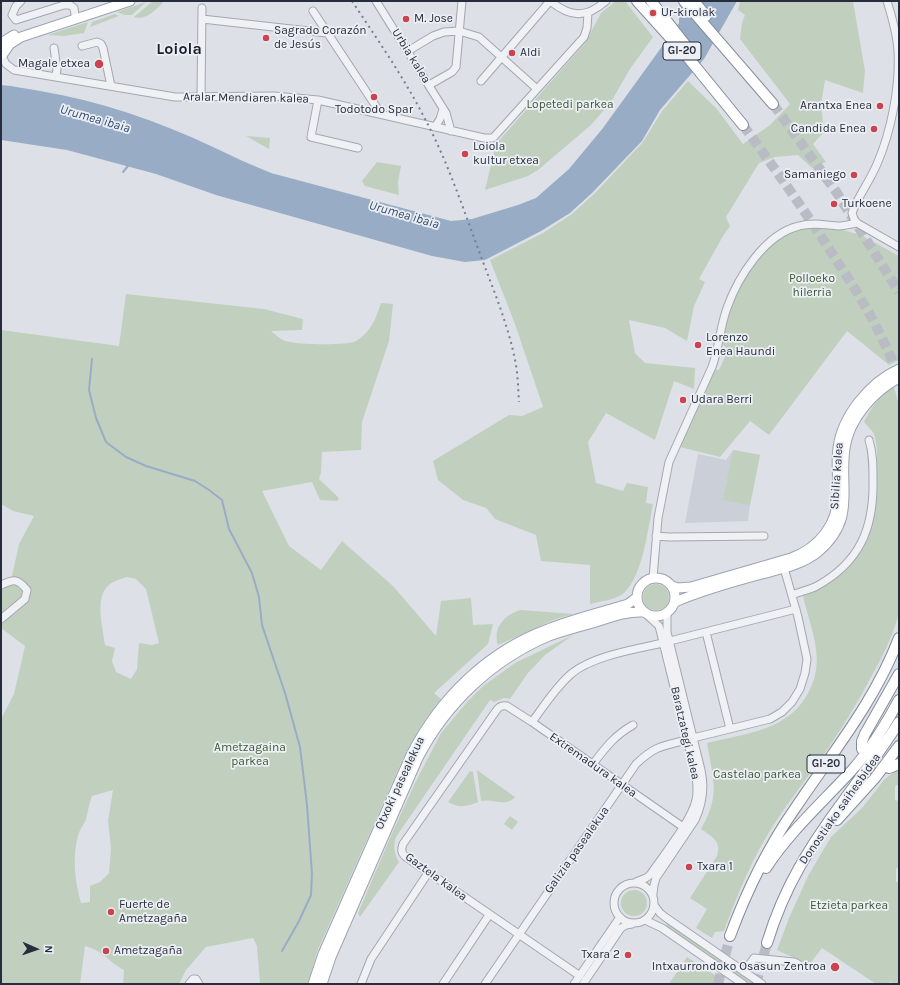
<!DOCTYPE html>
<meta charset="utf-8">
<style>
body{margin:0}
#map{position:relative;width:900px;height:985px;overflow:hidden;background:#dde0e6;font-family:Karla,sans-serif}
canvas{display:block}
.frame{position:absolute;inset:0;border:2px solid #272d3c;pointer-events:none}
.north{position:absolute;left:16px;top:929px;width:40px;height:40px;-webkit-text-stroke:3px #eceff4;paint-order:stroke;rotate:92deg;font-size:11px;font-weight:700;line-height:16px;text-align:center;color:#272d3c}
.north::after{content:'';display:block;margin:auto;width:14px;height:18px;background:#272d3c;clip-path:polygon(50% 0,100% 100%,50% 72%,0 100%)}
</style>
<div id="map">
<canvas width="900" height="985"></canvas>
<div class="frame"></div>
<div class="north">N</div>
</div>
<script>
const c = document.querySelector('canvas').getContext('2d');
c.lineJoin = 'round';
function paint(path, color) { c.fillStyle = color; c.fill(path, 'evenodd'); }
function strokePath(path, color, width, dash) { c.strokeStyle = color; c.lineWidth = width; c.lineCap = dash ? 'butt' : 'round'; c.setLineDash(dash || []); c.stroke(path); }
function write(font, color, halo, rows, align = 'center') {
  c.font = font + ' Karla,sans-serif'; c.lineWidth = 3.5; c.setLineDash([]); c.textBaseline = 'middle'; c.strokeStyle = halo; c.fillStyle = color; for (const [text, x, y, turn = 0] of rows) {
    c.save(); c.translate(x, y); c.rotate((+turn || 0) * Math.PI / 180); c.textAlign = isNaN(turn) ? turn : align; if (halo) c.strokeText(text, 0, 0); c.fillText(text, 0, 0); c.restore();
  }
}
paint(new Path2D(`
 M 733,450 L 760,455 L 750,505 L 748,521 L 685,523 L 698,454 L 726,460 Z`), '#cbcfd8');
paint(new Path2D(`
 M 153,1 L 161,1 L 163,3 C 155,10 146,21 134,17 Z
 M 616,1 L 625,1 L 653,37 L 630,69 L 611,102 L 591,125 L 538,170 L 528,176 L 485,190 L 496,144 L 585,43 L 601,13 Z
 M 740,1 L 853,1 L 865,71 L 863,93 L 825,80 L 821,104 L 824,132 L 813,144 L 826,162 L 812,168 L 798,155 L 775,157 L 759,163 L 726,217 L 730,226 L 723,236 L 699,279 L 705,282 L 694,306 L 687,341 L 665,328 L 629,320 L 635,353 L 645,363 L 695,368 L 694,389 L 674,381 L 655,440 L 606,413 L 588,442 L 596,483 L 623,491 L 627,483 L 648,487 L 646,503 L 653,504 C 648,528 643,574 625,592 C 617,600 601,601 590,604 L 590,565 L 541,561 L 536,535 L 495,519 L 486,508 L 463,500 L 438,480 L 433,461 L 509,415 L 522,416 L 543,407 L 515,324 L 490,260 L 543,233 L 572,214 L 595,193 L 643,142 L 662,111 L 688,81 L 716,108 L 743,144 L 770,125 L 790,104 L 740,39 L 742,23 L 745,15 L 738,10 Z
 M 146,2 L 132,15 L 125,15 L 117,12 Z
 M 115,14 L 119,16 L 90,27 L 92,22 Z
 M 88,22 L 84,33 L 64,36 L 48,35 Z
 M 246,136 L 270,138 L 269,149 Z
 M 377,162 L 401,166 L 398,182 L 399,195 L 365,186 L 362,181 Z
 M 810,228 L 843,230 L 861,235 L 899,256 L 899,360 L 889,365 L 847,331 L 769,435 L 750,421 L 720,457 L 680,447 L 714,369 L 719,370 L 728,350 L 721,342 C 730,308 738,284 761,256 C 766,250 772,243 778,238 C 787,231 799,229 810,228 Z
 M 126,294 L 264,309 L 303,319 L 302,330 L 271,331 C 275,334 279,338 283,340 C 292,345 348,346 356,341 C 371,332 376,318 381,303 L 393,304 L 389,341 L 362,422 L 361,450 L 322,452 L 321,472 L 319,479 L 339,498 L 337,501 L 320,500 L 312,482 L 262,491 L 289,546 L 321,570 L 342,541 L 393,586 L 436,636 L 441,601 L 471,598 L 473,625 L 493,624 L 488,644 L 434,693 L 441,699 C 425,718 413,738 402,761 L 317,952 L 308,984 L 260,984 L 257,946 L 253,938 L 206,947 L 186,970 L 179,984 L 123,984 L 124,970 C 107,961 104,951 85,946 L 80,984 L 1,984 L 1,719 L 14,694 L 25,646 L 1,628 L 1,589 L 10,585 L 19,544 L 34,516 L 13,511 L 1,504 L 1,330 L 119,346 ZM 127,577 L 136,579 L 146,589 L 159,643 L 152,645 L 139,643 L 137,669 L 131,679 L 116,672 L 112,661 L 115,648 L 105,645 C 103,628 94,597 109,585 C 113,581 121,579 127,577 ZM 113,790 L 108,821 L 111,848 L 109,873 L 100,882 L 90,886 L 90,902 L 81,903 C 75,882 72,857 78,836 C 79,830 84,825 86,819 C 88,811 89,804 92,796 Z
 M 894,387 L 899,405 L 899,613 C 893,636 882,658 870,679 C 858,702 845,723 831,744 C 812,772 791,798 773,826 C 752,859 737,895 724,931 L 715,932 L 712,938 L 696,928 L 707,909 L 690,898 L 717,856 C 722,841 712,837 701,829 C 721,794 713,780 707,743 C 746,733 791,731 810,689 C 816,677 818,663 816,650 C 814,632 807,614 803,596 C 810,593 818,590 825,586 C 868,559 878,522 877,473 C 877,461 878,446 874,434 C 872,430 867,426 864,422 C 870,409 881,394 894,387 Z
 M 733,450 L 760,455 L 750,505 L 723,500 Z
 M643 597a13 13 0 1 1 26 0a13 13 0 1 1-26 0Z
 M 521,610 L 573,614 L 553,620 L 498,645 C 492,628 505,614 521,610 Z
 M 573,635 L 545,655 L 528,673 L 510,699 L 504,698 L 494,702 L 490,700 L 396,837 C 393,846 394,854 399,862 L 360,917 L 358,913 L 394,829 L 414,785 L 441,733 L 468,701 L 483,686 L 515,663 Z
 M 899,768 L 899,785 L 896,785 L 895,787 L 895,800 L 899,801 L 899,868 L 896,868 L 896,882 L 899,882 L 899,984 L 890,982 L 889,984 L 876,984 L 822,948 L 809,965 L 777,950 L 789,918 L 808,876 L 831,837 L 862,808 L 884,780 Z
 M 477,770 L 515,797 C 505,808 494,798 481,801 Z
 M 470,771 L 473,772 L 478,802 C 467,807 458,808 448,802 Z
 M 510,816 L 518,822 L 512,830 L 504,824 Z
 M621 903a13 13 0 1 1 26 0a13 13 0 1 1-26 0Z
 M 666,920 L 757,984 L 749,984 L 672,931 L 665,928 L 667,924 L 665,922 Z
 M 687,957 L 716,976 L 713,984 L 669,984 Z`), '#c1d0be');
paint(new Path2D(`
 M 682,1 L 737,1 L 704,59 L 660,110 L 642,141 L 592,193 L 570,213 L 541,231 L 485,260 L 465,262 L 432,256 L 216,195 L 156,174 L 67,150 L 1,140 L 1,85 C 14,86 27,89 40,91 C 100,101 158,121 213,147 C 232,156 251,165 271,173 L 451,221 L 472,219 L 518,205 L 536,198 L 569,169 L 603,128 L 679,23 L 679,7 Z`), '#98acc6');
strokePath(new Path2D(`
 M 123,172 L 128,166
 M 92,359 L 89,390 L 96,418 L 106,442 L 126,457 L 146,466 L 195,481 L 209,490 L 222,500 L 229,529 L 252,573 L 259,597 L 262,625 L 285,693 L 300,747 L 307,805 L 312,874 L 311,895 L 299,921 L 282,951`), '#98acc6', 2);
strokePath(new Path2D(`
 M 773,104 L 837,193 L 899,292
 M 743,125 C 775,169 806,212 835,258 C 860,296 884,335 899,379
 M 718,984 L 730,936
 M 756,984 L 767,943`), '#b9bcc4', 10, [10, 5]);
const minor = new Path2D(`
 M 21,1 L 16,6 L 12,15 L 16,20 L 64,5 L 70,5 L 74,8 L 75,15
 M 376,1 L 446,113 L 451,131
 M 550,1 C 570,17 586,19 606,1
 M 887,1 C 892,17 897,34 898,51 C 900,87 891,132 877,164 C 870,181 858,196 852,213 L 854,219 L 857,223 L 899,247
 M 313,11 L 381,114
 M 202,19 L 327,33
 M 82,46 L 97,42 L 101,44 L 103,48 L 111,86
 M 54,48 L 57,69 L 56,76
 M 408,51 L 433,36 L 444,32 L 459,31 L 479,37 L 537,89
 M 3,58 L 6,64 L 14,70 L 175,97 L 274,96 L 318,100 L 484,138 L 493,138 L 584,37 L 587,28 L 588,13
 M 481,81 L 550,1
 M 429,85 L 452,72 L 456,67 L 462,1
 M 201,97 L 202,8
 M 318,100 L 311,137 L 358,148
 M 435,127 L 440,119 L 443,109
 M 656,536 L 669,537 L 764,536
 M 653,578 L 658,518 L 669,462 L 712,367 C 719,348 720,327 727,308 C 738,277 765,234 799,226 C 812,222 825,225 838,226 C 845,226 851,224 857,223
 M 1,585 C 14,579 17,578 27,590 L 25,599 L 1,619
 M 792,595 C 799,592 808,590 815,587 C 860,563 874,528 873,480 C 873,466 873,453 869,440
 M 706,632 L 730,729
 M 670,641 L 796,609
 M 532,722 C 544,706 555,688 571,674 C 592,656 636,649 663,643
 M 693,738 L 770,719 L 782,712 L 792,702 L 800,689 L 805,673 L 807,659 L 798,617 L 784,568
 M 593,764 C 605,748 615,735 633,725
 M 636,882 L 646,878 L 650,875 C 663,856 692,820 696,800 C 698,792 697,784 696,776 L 661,634 L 659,626 L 647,615
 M614 903a20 20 0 1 1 40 0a20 20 0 1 1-40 0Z
 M 653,894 L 654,885 L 656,878 L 695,820 C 703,803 705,788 701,770 L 667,632 L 667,613
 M 654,905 L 660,913 L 665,917 L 762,984
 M 645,920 L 662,928 L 743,984
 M 744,972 L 754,958 L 794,962 L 798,964
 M 580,976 L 406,857 C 401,853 401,850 403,844 L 496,711 C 499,706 502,705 507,706 L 532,722 L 683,827
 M 189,984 L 193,979 L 196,979 L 199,984
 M 361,984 L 371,959 L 428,873
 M 443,984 L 489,915
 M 485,984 L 636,764 C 655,746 662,746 687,740
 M 574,984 L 620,917
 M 583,984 L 621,928 L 626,925 L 632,924`);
const major = new Path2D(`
 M 1,43 L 14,35
 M 3,54 L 10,44 L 21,37 L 130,1
 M637 597a19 19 0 1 1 38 0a19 19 0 1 1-38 0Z
 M 672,586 L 678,588 L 691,587 L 791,558 C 819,548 838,524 838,494 C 838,479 836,463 838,448 C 842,416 870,382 899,369
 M 675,602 C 703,590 732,582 762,574 C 780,569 802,565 818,552 C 857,519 839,489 845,448 C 849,419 874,391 899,378
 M 313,984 L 323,954 L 411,755 C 440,698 488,651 548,629 C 570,620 594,614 618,607 L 628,604 L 636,598
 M 322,984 L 331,957 L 418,758 C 446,704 492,660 549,636 C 564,631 578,627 593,623 C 609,618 626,611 643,612`);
const highway = new Path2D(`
 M 637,1 L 690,60 L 743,125
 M 651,1 L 691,52
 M 684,1 L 773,104
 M 694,1 L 706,16
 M 862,749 L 862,741 L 865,734 L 899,674
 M 889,768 L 899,764
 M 837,820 L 875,778 L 899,746
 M 766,868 C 790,831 823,802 853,769 C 871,749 886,724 899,700
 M 730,936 C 747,890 768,847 796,807 C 833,752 875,701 899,638
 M 767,943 C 775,917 786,891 799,868 C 828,816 868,772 899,722`);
strokePath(minor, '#a3a7b0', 9);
strokePath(major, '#9ca4b2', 11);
strokePath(highway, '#848c9c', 12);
strokePath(minor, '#eff1f5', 7);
strokePath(major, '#fff', 9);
strokePath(highway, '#fff', 10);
strokePath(new Path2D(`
 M 352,1 C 377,39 403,76 424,117 C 447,160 463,208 480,254 C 493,289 508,324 515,360 C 518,374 518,388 519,402`), '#767e8f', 2, [2, 4]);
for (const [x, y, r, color] of [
 [653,13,4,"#ca434f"],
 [406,19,4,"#ca434f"],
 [266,38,4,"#ca434f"],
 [512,53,4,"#ca434f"],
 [99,64,5,"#ca434f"],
 [374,97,4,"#ca434f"],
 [880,106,4,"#ca434f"],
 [874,129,4,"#ca434f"],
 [465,154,4,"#ca434f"],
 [854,175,4,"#ca434f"],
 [834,204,4,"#ca434f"],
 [698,345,4,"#ca434f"],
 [683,400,4,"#ca434f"],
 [689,867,4,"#ca434f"],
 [111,912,4,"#ca434f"],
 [106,951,4,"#ca434f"],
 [628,955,4,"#ca434f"],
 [835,967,5,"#ca434f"]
]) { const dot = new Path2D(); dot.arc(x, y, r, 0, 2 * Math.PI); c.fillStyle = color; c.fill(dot); strokePath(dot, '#eceff4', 1.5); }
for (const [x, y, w] of [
 [682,51,38],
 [826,764,38]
]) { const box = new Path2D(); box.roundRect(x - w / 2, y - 9, w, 18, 3); c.fillStyle = '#eceff4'; c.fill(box); strokePath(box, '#272d3c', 1); }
write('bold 11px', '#272d3c', null, [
 ["GI-20",682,51],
 ["GI-20",826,764]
]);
write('12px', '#272d3c', '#eceff4', [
 ["Ur-kirolak",661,13],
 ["M. Jose",414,19],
 ["Sagrado Corazón",274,31],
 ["de Jesús",274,45],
 ["Aldi",520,53],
 ["Magale etxea",90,64,"right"],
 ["Arantxa Enea",872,106,"right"],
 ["Todotodo Spar",374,110,"center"],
 ["Candida Enea",866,129,"right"],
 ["Loiola",473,147],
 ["kultur etxea",473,161],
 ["Samaniego",846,175,"right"],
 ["Turkoene",842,204],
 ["Lorenzo",706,338],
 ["Enea Haundi",706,352],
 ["Udara Berri",691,400],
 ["Txara 1",697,867],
 ["Fuerte de",119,905],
 ["Ametzagaña",119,919],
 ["Ametzagaña",114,951],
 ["Txara 2",620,955,"right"],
 ["Intxaurrondoko Osasun Zentroa",826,967,"right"]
], 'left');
write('12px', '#272d3c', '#eceff4', [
 ["Urbia kalea",411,56,58],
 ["Aralar Mendiaren kalea",246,98,1],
 ["Sibilia kalea",837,476,-86],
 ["Baratzategi kalea",685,733,77],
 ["Extremadura kalea",593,765,35],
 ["Otxoki pasealekua",400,783,-65],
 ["Donostiako saihesbidea",840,809,-55],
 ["Galizia pasealekua",577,850,-55],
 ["Gaztela kalea",436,877,36]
]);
write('12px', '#395834', '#eceff4', [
 ["Lopetedi parkea",570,105],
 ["Polloeko",812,279],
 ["hilerria",812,293],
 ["Ametzagaina",250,748],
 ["parkea",250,762],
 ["Castelao parkea",757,775],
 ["Etzieta parkea",849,906]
]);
write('italic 13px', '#324a6f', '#eceff4', [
 ["Urumea ibaia",95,119,16],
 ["Urumea ibaia",404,215,16]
]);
write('bold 16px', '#191f2d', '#eceff4', [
 ["Loiola",179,49]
]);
</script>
